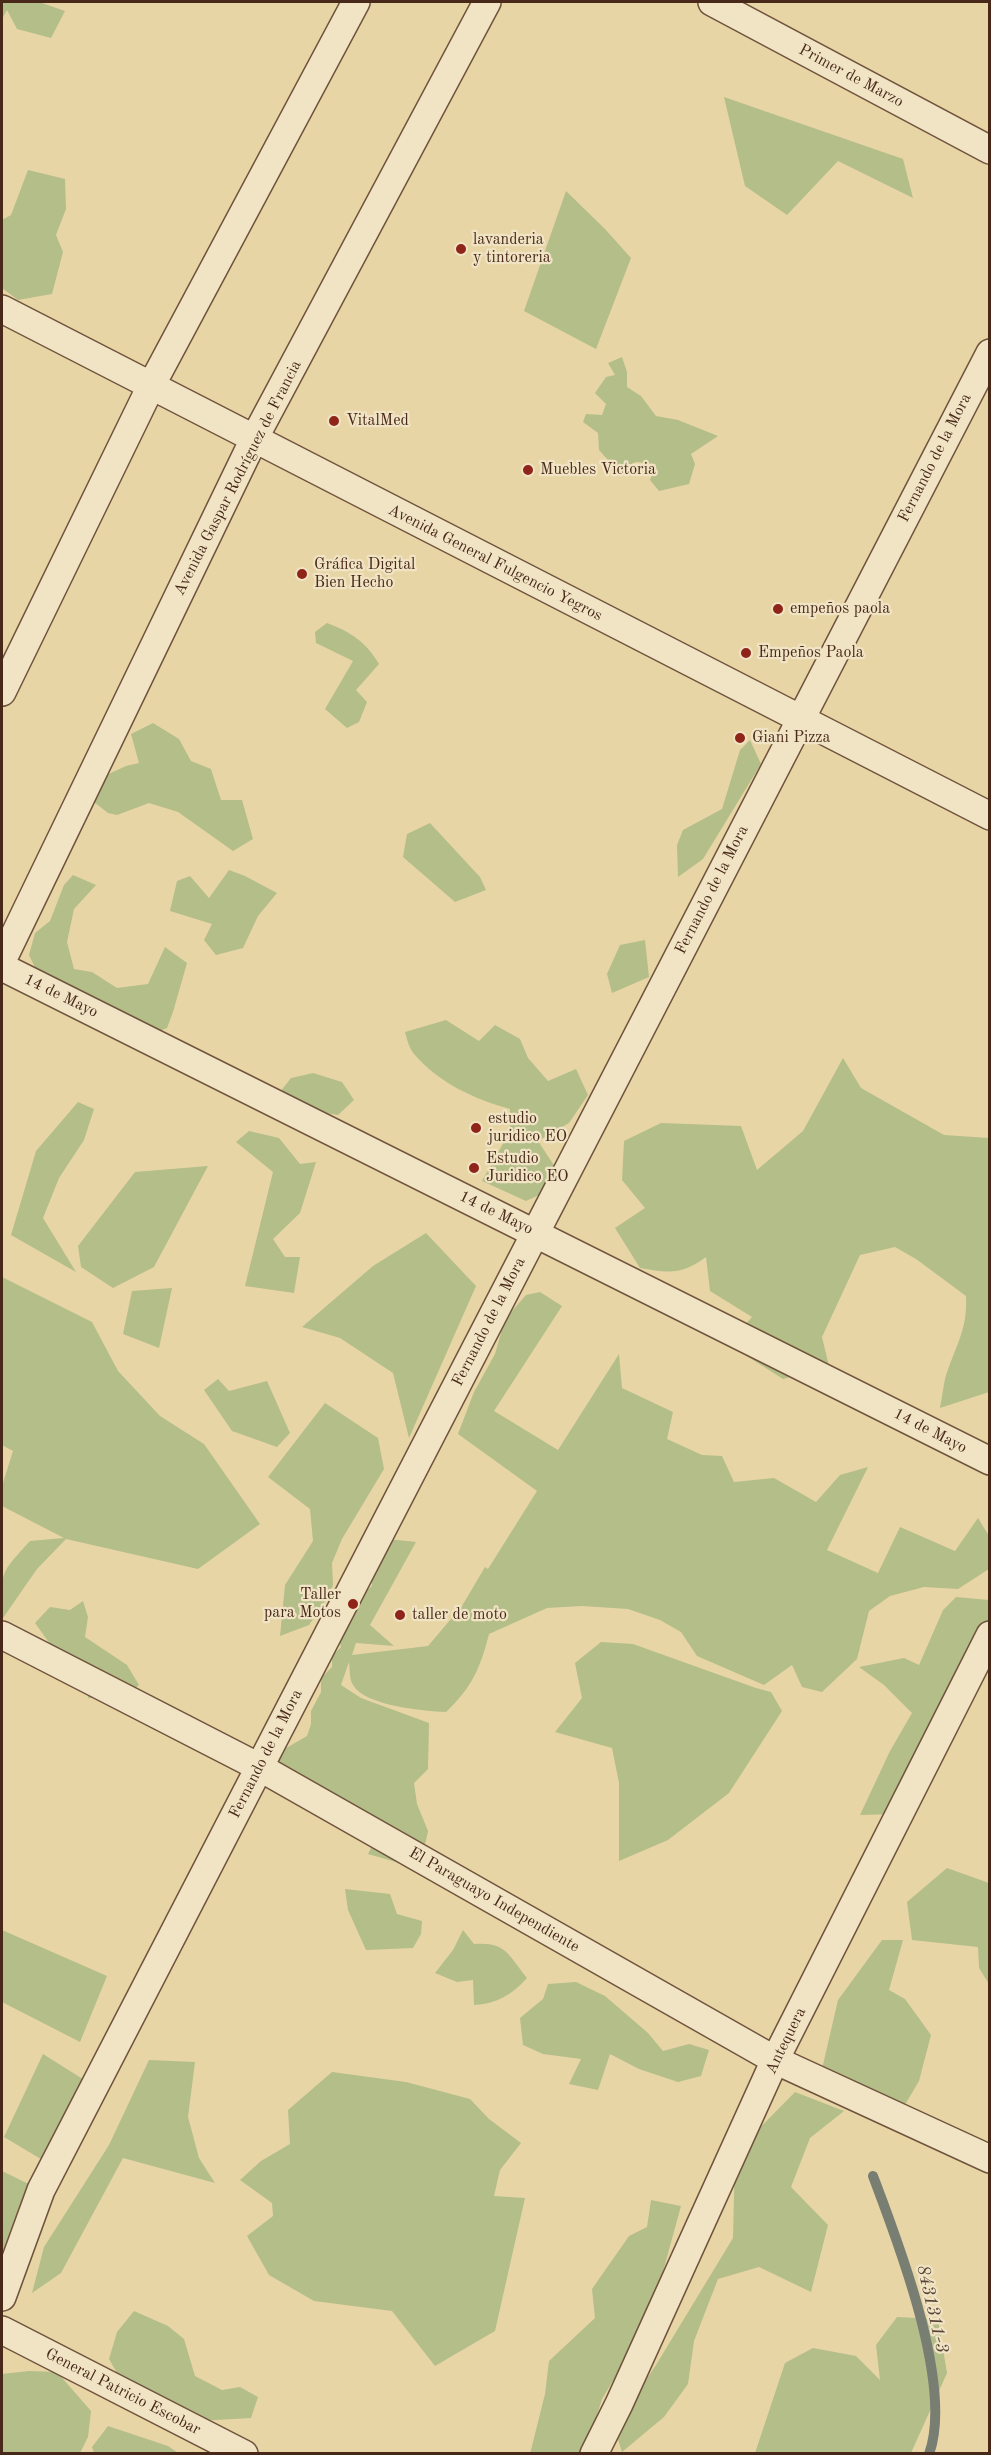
<!DOCTYPE html>
<meta charset="utf-8">
<style>
body{margin:0}
#map{position:relative;width:991px;height:2455px;overflow:hidden;background:#e8d5a6;font-family:"Old Standard TT",serif}
canvas{display:block}
.frame{position:absolute;inset:0;border:3px solid #482818;pointer-events:none}
</style>
<div id="map">
<canvas width="991" height="2455"></canvas>
<div class="frame"></div>
</div>
<script>
const c = document.querySelector('canvas').getContext('2d');
c.lineJoin = 'round';
function paint(path, color) { c.fillStyle = color; c.fill(path, 'evenodd'); }
function strokePath(path, color, width, dash) { c.strokeStyle = color; c.lineWidth = width; c.lineCap = dash ? 'butt' : 'round'; c.setLineDash(dash || []); c.stroke(path); }
function write(font, color, halo, rows, align = 'center') {
  c.font = font + ' "Old Standard TT",serif'; c.lineWidth = 4.5; c.setLineDash([]); c.textBaseline = 'middle'; c.strokeStyle = halo; c.fillStyle = color; for (const [text, x, y, turn = 0] of rows) {
    c.save(); c.translate(x, y); c.rotate((+turn || 0) * Math.PI / 180); c.textAlign = isNaN(turn) ? turn : align; if (halo) c.strokeText(text, 0, 0); c.fillText(text, 0, 0); c.restore();
  }
}
paint(new Path2D(`
 M 2,2 L 39,2 L 65,11 L 51,38 L 17,29 L 7,10 L 2,19 Z
 M 724,97 L 903,159 L 913,198 L 838,161 L 787,215 L 745,186 Z
 M 28,170 L 65,179 L 66,209 L 56,235 L 63,252 L 52,294 L 18,300 L 2,288 L 2,220 L 11,215 Z
 M 566,191 L 605,229 L 631,258 L 596,349 L 524,311 Z
 M 622,357 L 627,372 L 627,387 L 641,396 L 656,416 L 678,420 L 718,436 L 691,454 L 695,464 L 689,484 L 659,491 L 650,480 L 656,464 L 636,462 L 617,470 L 599,450 L 598,433 L 583,422 L 586,414 L 602,415 L 606,404 L 595,393 L 606,377 L 615,375 L 608,363 Z
 M 327,623 C 351,632 366,642 379,664 L 356,690 L 367,702 L 359,722 L 347,728 L 325,709 L 353,661 L 316,643 L 315,632 Z
 M 153,723 L 179,739 L 191,761 L 211,769 L 221,800 L 242,800 L 253,839 L 233,851 L 178,812 L 149,803 L 117,815 L 108,813 L 90,799 L 100,778 L 126,766 L 139,763 L 131,734 Z
 M 750,740 L 761,764 L 703,859 L 678,877 L 677,845 L 683,830 L 722,809 L 740,750 Z
 M 430,823 L 480,877 L 486,890 L 455,902 L 403,857 L 407,834 Z
 M 229,870 L 245,876 L 277,893 L 258,916 L 243,948 L 216,955 L 204,940 L 212,924 L 170,911 L 177,881 L 190,876 L 209,898 Z
 M 73,875 L 96,885 L 74,909 L 67,942 L 74,969 L 92,972 L 117,988 L 148,984 L 165,947 L 187,963 L 173,1012 L 167,1028 L 152,1034 L 39,976 L 29,955 L 35,933 L 50,921 L 64,885 Z
 M 645,940 L 649,977 L 612,993 L 607,974 L 620,945 Z
 M 446,1020 L 479,1041 L 495,1025 L 520,1039 L 528,1058 L 548,1081 L 576,1069 L 588,1095 L 569,1123 L 538,1141 L 555,1167 L 550,1190 L 526,1201 L 482,1181 L 510,1131 L 510,1109 C 474,1099 439,1083 414,1054 C 409,1048 407,1039 405,1032 Z
 M 843,1058 L 861,1088 L 944,1135 L 989,1138 L 989,1392 L 940,1408 C 942,1398 943,1388 945,1379 C 954,1348 968,1331 966,1296 L 916,1259 L 895,1247 L 860,1255 L 822,1337 L 829,1366 L 783,1379 L 728,1344 L 752,1317 L 710,1291 L 706,1257 C 682,1275 669,1273 640,1268 L 615,1228 L 645,1208 L 622,1180 L 624,1141 L 661,1123 L 741,1126 L 757,1170 L 803,1131 Z
 M 313,1073 L 342,1082 L 354,1100 L 338,1115 L 298,1109 L 280,1092 L 291,1078 Z
 M 78,1102 L 94,1109 L 84,1140 L 59,1178 L 43,1218 L 76,1272 L 11,1235 L 36,1151 Z
 M 249,1131 L 279,1138 L 300,1164 L 316,1162 L 300,1213 L 273,1239 L 285,1257 L 300,1257 L 294,1293 L 245,1286 L 273,1172 L 236,1142 Z
 M 208,1166 L 154,1267 L 113,1288 L 81,1267 L 78,1246 L 135,1172 Z
 M 426,1233 L 476,1286 L 409,1438 L 393,1373 L 340,1338 L 302,1327 L 373,1266 Z
 M 2,1277 L 92,1322 L 118,1371 L 160,1416 L 204,1444 L 260,1524 L 198,1569 L 66,1539 L 37,1569 L 3,1618 L 2,1616 C 1,1571 0,1574 30,1541 L 64,1538 L 2,1506 L 2,1486 L 13,1451 L 2,1445 Z
 M 172,1288 L 159,1348 L 123,1334 L 132,1291 Z
 M 540,1292 L 562,1306 L 494,1411 L 558,1450 L 619,1354 L 622,1388 L 673,1412 L 667,1439 L 702,1455 L 722,1456 L 734,1482 L 774,1478 L 816,1502 L 840,1475 L 868,1467 L 827,1550 L 878,1573 L 900,1527 L 955,1551 L 978,1518 L 989,1536 L 989,1569 L 958,1589 L 924,1587 L 890,1596 L 869,1611 L 857,1659 L 822,1692 L 802,1687 L 792,1665 L 764,1685 L 697,1656 L 681,1632 L 660,1620 L 628,1609 L 582,1606 L 547,1608 L 489,1634 C 480,1669 472,1687 446,1712 C 424,1711 365,1706 353,1685 C 349,1679 350,1669 349,1662 L 341,1685 L 361,1698 L 429,1723 L 428,1769 L 414,1783 L 417,1804 L 428,1831 L 421,1863 L 403,1864 L 368,1854 L 377,1836 L 269,1781 L 281,1751 L 307,1736 L 311,1724 L 311,1711 L 321,1692 L 321,1678 L 332,1667 L 332,1656 L 341,1647 L 338,1636 L 347,1606 L 372,1586 L 369,1567 L 388,1539 L 416,1542 L 370,1625 L 394,1646 L 356,1643 L 352,1655 L 428,1646 L 462,1606 L 485,1567 L 488,1569 L 537,1491 L 458,1434 L 474,1392 L 495,1354 L 505,1319 L 526,1295 Z
 M 218,1379 L 229,1391 L 267,1381 L 290,1433 L 277,1447 L 232,1431 L 204,1390 Z
 M 325,1403 L 378,1438 L 384,1469 L 342,1539 L 332,1563 L 333,1585 L 326,1600 L 309,1625 L 280,1636 L 285,1585 L 313,1541 L 310,1509 L 268,1477 Z
 M 956,1597 L 989,1600 L 989,1628 L 898,1814 L 860,1815 L 890,1751 L 912,1713 L 884,1685 L 859,1667 L 904,1658 L 919,1665 L 943,1610 Z
 M 83,1601 L 88,1617 L 85,1637 L 127,1665 L 139,1685 L 125,1698 L 88,1698 L 89,1669 L 50,1644 L 35,1623 L 50,1607 L 70,1610 Z
 M 601,1642 L 633,1644 L 756,1688 L 771,1692 L 782,1711 L 729,1793 L 668,1840 L 619,1861 L 619,1783 L 612,1748 L 555,1732 L 582,1698 L 575,1663 Z
 M 947,1868 L 989,1883 L 989,1984 L 979,1968 L 978,1947 L 912,1940 L 907,1902 Z
 M 345,1889 L 390,1894 L 397,1914 L 422,1921 L 421,1934 L 413,1948 L 366,1950 L 348,1910 Z
 M 2,1930 L 107,1976 L 80,2042 L 2,2002 Z
 M 463,1930 L 474,1944 C 507,1942 508,1955 527,1978 C 512,1995 496,2004 474,2005 L 473,1980 L 457,1982 L 435,1973 L 453,1950 Z
 M 882,1940 L 903,1940 L 889,1990 L 905,1999 L 931,2035 L 919,2081 L 899,2115 L 822,2069 L 838,2000 Z
 M 576,1982 L 605,1996 L 648,2033 L 663,2051 L 689,2044 L 709,2050 L 701,2076 L 678,2082 L 639,2069 L 610,2054 L 598,2090 L 569,2084 L 581,2059 L 543,2054 L 523,2045 L 520,2018 L 543,1999 L 548,1984 Z
 M 43,2054 L 105,2093 L 66,2174 L 4,2137 Z
 M 149,2060 L 195,2062 L 188,2117 L 199,2158 L 215,2183 L 123,2158 L 61,2273 L 32,2293 L 44,2247 L 109,2145 Z
 M 332,2072 L 406,2082 L 470,2099 L 489,2119 L 521,2143 L 500,2170 L 494,2196 L 525,2198 L 495,2331 L 435,2366 L 392,2311 L 314,2301 L 269,2275 L 247,2236 L 273,2216 L 272,2203 L 240,2180 L 261,2161 L 290,2144 L 288,2110 Z
 M 795,2092 L 844,2111 L 810,2138 L 791,2187 L 828,2225 L 811,2292 L 759,2267 L 718,2279 L 694,2341 L 688,2384 L 664,2417 L 622,2452 L 614,2427 L 656,2365 L 733,2238 L 735,2153 Z
 M 2,2171 L 41,2190 L 2,2267 Z
 M 651,2200 L 681,2206 L 650,2319 L 602,2399 L 585,2453 L 530,2454 L 545,2394 L 549,2361 L 595,2318 L 592,2289 L 629,2236 L 647,2227 Z
 M 134,2311 L 168,2326 L 184,2339 L 195,2376 L 222,2390 L 240,2387 L 258,2397 L 251,2418 L 180,2422 L 133,2401 L 109,2359 L 117,2332 Z
 M 897,2317 L 938,2319 L 947,2373 L 911,2453 L 755,2453 L 785,2363 L 813,2348 L 856,2356 L 880,2380 L 876,2345 Z
 M 29,2371 L 57,2372 L 91,2411 L 88,2437 L 80,2453 L 2,2454 L 2,2374 Z
 M 108,2426 L 168,2446 L 178,2453 L 94,2453 L 92,2447 Z`), '#b3be89');
strokePath(new Path2D(`
 M 873,2176 C 898,2242 954,2386 929,2454`), '#797e73', 10);
const street = new Path2D(`
 M 712,2 L 990,150
 M 2,309 L 990,816
 M 2,692 L 151,386 L 356,2
 M 2,961 L 254,439 L 487,2
 M 2,967 L 990,1461
 M 2,1635 L 259,1767 L 775,2060 L 990,2159
 M 2,2297 L 41,2190 L 990,353
 M 2,2330 L 244,2454
 M 594,2454 L 619,2404 L 775,2060 L 990,1635`);
strokePath(street, '#70533c', 30);
strokePath(street, '#f0e4c5', 27);
for (const [x, y, r, color] of [
 [461,249,6,"#8f2418"],
 [334,421,6,"#8f2418"],
 [528,470,6,"#8f2418"],
 [302,574,6,"#8f2418"],
 [778,609,6,"#8f2418"],
 [746,653,6,"#8f2418"],
 [740,738,6,"#8f2418"],
 [476,1128,6,"#8f2418"],
 [474,1168,6,"#8f2418"],
 [353,1604,6,"#8f2418"],
 [400,1615,6,"#8f2418"]
]) { const dot = new Path2D(); dot.arc(x, y, r, 0, 2 * Math.PI); c.fillStyle = color; c.fill(dot); strokePath(dot, '#f0e4c5', 2); }
write('16px', '#482818', '#f0e4c5', [
 ["Primer de Marzo",851,76,28],
 ["Fernando de la Mora",935,458,-63],
 ["Avenida Gaspar Rodríguez de Francia",238,478,-63],
 ["Avenida General Fulgencio Yegros",495,563,27],
 ["Fernando de la Mora",712,890,-63],
 ["14 de Mayo",61,996,26],
 ["14 de Mayo",496,1213,26],
 ["Fernando de la Mora",489,1322,-63],
 ["14 de Mayo",930,1431,27],
 ["Fernando de la Mora",266,1754,-63],
 ["El Paraguayo Independiente",494,1900,30],
 ["Antequera",786,2041,-64],
 ["General Patricio Escobar",123,2392,27]
]);
write('16px', '#482818', '#f0e4c5', [
 ["lavanderia",473,240],
 ["y tintoreria",473,258],
 ["VitalMed",346,421],
 ["Muebles Victoria",540,470],
 ["Gráfica Digital",314,565],
 ["Bien Hecho",314,583],
 ["empeños paola",790,609],
 ["Empeños Paola",758,653],
 ["Giani Pizza",752,738],
 ["estudio",488,1119],
 ["juridico EO",488,1137],
 ["Estudio",486,1159],
 ["Juridico EO",486,1177],
 ["Taller",341,1595,"right"],
 ["para Motos",341,1613,"right"],
 ["taller de moto",412,1615]
], 'left');
write('italic 18px', '#584536', '#f0e4c5', [
 ["8431311-3",932,2309,77]
]);
</script>
